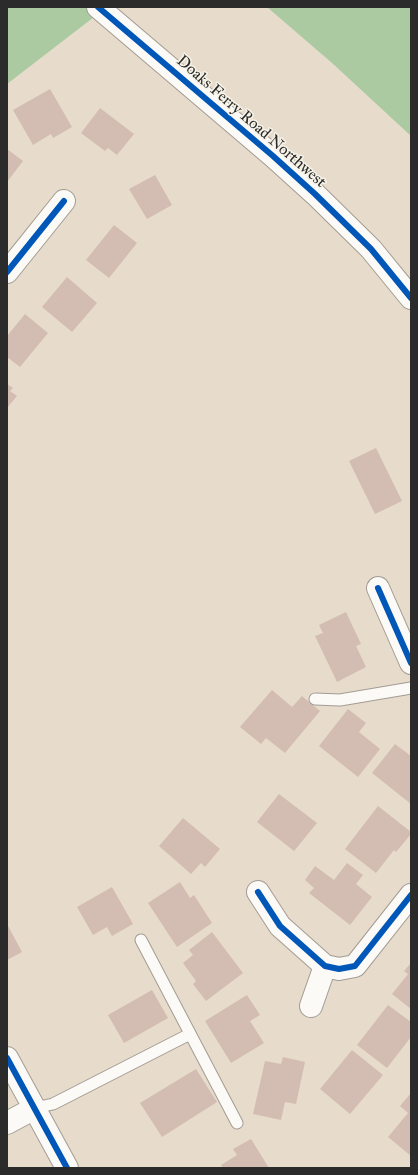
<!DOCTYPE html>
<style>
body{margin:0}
#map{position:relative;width:418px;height:1175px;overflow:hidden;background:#e7dbcb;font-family:"IM FELL Great Primer",serif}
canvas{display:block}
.frame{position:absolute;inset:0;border:8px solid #2b2b2b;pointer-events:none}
</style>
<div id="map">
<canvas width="418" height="1175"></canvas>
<div class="frame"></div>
</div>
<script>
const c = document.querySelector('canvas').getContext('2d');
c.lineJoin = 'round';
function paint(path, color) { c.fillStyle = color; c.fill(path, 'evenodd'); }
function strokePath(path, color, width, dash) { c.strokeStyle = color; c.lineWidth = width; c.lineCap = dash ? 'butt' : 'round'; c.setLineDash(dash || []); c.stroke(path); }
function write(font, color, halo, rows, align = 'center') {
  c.font = font + ' "IM FELL Great Primer",serif'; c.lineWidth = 3; c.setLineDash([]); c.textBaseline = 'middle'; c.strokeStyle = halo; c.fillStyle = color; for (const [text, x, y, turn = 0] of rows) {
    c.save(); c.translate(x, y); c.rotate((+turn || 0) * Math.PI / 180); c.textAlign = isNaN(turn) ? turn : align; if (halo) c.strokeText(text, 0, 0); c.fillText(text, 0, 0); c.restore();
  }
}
paint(new Path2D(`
 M 7,7 L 107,7 L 7,84 Z
 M 267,7 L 411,7 L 411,136 L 332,63 Z`), '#accaa1');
paint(new Path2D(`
 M 50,89 L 72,127 L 53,138 L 51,134 L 33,145 L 13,110 Z
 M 100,108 L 134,134 L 117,155 L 108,148 L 105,151 L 81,133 Z
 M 7,149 L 23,161 L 7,182 Z
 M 155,175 L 172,205 L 147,219 L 129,189 Z
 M 114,225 L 137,243 L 109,278 L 86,260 Z
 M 67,277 L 97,303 L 72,332 L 42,307 Z
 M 25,314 L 48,333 L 20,367 L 7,357 L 7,336 Z
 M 7,384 L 13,388 L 10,391 L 17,396 L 7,408 Z
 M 376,448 L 402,501 L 375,514 L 349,461 Z
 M 346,612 L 361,644 L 356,646 L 366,667 L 337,682 L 315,636 L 323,633 L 319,625 Z
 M 272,690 L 292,707 L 302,696 L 320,711 L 285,753 L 266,738 L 261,744 L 240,727 Z
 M 348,709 L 366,723 L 359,732 L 380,749 L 358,777 L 319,746 Z
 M 395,744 L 411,756 L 410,762 L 411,762 L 411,804 L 372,773 Z
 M 279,794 L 317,823 L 294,851 L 257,822 Z
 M 378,806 L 411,832 L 411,834 L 396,852 L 394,850 L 376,873 L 345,849 Z
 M 183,818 L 220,849 L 205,867 L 201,863 L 191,874 L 159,846 Z
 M 347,863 L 363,875 L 356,884 L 372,897 L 350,925 L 309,893 L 314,888 L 305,880 L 315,866 L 334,880 Z
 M 180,882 L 190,898 L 194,895 L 212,923 L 177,947 L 148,903 Z
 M 112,887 L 133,924 L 112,936 L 107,927 L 93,935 L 77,907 Z
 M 7,924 L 22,952 L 7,960 Z
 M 212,932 L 243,973 L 206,1001 L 193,984 L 196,981 L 183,963 L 193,955 L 189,950 Z
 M 411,963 L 411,1009 L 392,994 L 408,974 L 404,971 Z
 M 152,990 L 168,1018 L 124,1043 L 108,1015 Z
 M 247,995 L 260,1015 L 250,1021 L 264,1043 L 231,1063 L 205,1021 Z
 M 388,1005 L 411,1022 L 411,1037 L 387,1068 L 357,1045 Z
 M 352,1050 L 383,1075 L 350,1114 L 320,1089 Z
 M 283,1057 L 305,1062 L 296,1104 L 285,1102 L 281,1120 L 253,1114 L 265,1061 L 281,1064 Z
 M 196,1069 L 217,1102 L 162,1137 L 140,1103 Z
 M 411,1093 L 411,1156 L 388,1137 L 408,1113 L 400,1106 Z
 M 251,1139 L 269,1168 L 223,1168 L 221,1165 L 237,1155 L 233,1149 Z`), '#d3bdb2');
const service = new Path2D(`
 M 315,699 L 340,700 L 411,688
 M 141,940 L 237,1123
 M 35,1108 L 53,1104 L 190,1034`);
const minor = new Path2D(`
 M 7,272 L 64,201
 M 378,588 L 411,663
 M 258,892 L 280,926 L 325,966 L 339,969 L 355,966 L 411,895
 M 311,1006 L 325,966
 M 7,1058 L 67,1168
 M 7,1123 L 35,1108`);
const secondary = new Path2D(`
 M 98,7 L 273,156 L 315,194 L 371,249 L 411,298`);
strokePath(service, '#a39c93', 13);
strokePath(minor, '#a39c93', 24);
strokePath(secondary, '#a39c93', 24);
strokePath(service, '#fbfaf7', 11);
strokePath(minor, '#fbfaf7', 22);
strokePath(secondary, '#fbfaf7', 22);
strokePath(new Path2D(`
 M 98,7 L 273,156 L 315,194 L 371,249 L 411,298
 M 7,272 L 64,201
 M 378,588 L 411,663
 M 258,892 L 280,926 L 325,966 L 339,969 L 355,966 L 411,895
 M 7,1058 L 67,1168`), '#0057b8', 6);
write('16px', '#2b2b2b', '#f7f3e8', [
 ["Doaks Ferry Road Northwest",251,122,41]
]);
</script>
